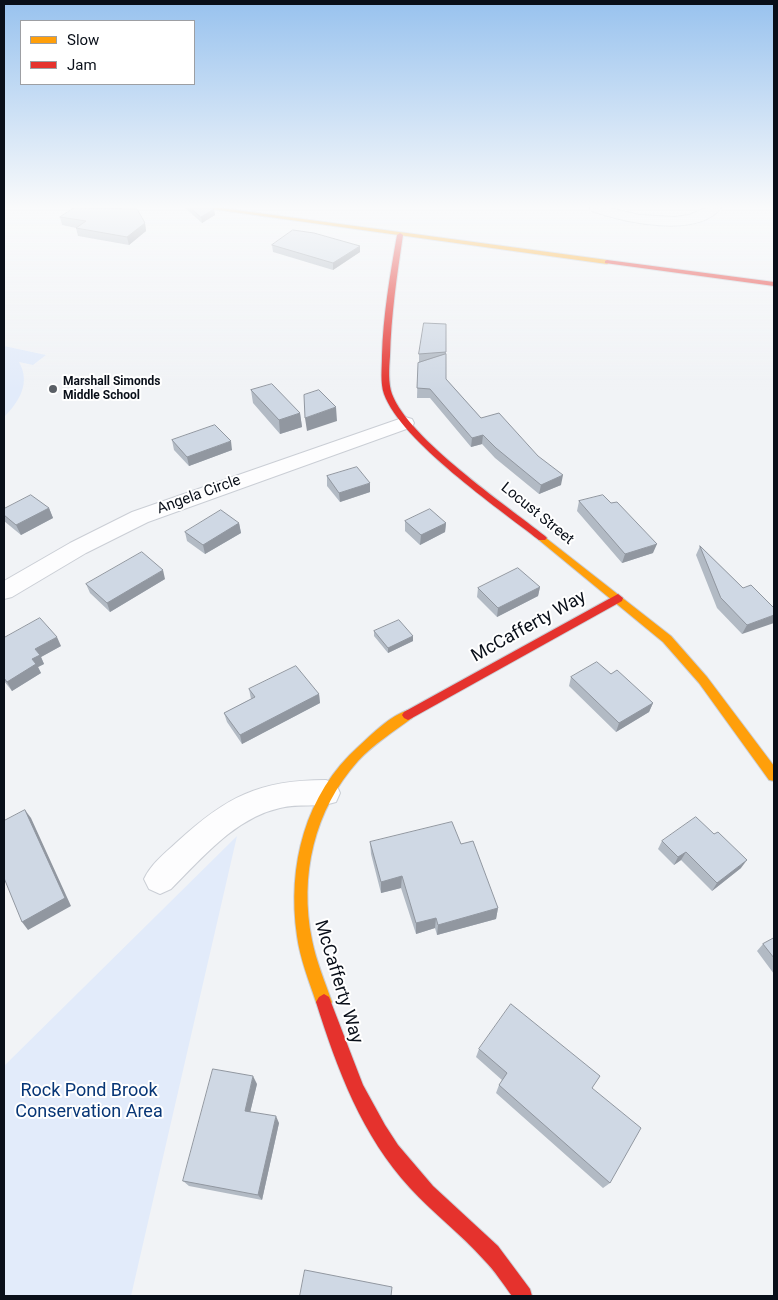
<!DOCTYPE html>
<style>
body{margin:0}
#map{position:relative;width:778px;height:1300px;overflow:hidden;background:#f1f3f6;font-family:Roboto,sans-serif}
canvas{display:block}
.frame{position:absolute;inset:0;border:5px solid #090f19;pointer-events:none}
.legend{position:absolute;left:20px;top:20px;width:175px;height:65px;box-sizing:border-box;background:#fff;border:1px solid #9d9fa3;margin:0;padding:6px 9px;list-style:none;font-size:15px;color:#090f19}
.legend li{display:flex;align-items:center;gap:10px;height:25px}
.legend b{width:25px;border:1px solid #9d9fa3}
</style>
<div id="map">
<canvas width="778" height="1300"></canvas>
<div class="frame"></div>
<ul class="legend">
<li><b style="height:6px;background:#ff9f0a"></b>Slow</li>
<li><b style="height:6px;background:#e5322d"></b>Jam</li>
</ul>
</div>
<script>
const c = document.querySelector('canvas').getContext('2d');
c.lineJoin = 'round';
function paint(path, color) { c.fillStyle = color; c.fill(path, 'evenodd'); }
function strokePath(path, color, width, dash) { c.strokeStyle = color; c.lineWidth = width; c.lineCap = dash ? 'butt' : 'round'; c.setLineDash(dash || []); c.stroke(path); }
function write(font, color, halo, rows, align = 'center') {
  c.font = font + ' Roboto,sans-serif'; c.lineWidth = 4; c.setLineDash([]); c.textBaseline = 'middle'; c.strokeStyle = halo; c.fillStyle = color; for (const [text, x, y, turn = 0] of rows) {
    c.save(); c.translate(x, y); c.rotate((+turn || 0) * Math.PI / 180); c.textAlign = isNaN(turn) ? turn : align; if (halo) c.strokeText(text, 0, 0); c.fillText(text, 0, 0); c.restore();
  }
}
paint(new Path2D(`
 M 4,346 L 46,355 L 33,365 L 19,362 C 31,383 19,402 4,417 Z
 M 237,836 L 131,1296 L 4,1296 L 4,1066 Z`), '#e2ebfa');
const street = new Path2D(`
 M 590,208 L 609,208 L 640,215 L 675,217 L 689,215 L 705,208 L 721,208 C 697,239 623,222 592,211 Z
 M 405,417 L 412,419 L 414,423 L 412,427 L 148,522 L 86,553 L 12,597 L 4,599 L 4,581 L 70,543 L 132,512 Z
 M 326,780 L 336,784 L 340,793 L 336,802 C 318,808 299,803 280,808 C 235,818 202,858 171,889 L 160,894 L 149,889 L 144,879 C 151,864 165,853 177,842 C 226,797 259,780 326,780 Z`);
const slow = new Path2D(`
 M 205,208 L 221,208 L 607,260 L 610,262 L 607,264 Z
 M 542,535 L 671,636 L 707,677 L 774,766 L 774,781 L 769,780 L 699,683 L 663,642 L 539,540 L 537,538 Z
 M 408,710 L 412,712 L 414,715 L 412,718 C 393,732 374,744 358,761 C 314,810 299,876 312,940 C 316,961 325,982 332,1002 L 329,1007 L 324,1010 L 319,1007 L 316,1002 C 309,981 300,959 297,936 C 287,866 305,794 359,746 C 373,733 390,716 408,710 Z`);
const jam = new Path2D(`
 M 400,233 L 403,235 C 397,275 391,316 390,356 C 389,368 388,383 392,394 C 409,439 506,505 545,536 L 547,538 L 545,540 L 539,540 C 498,508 401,441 384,394 C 380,383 382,368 382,356 C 383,316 390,275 397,235 Z
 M 607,260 L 774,282 L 774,286 L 605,263 L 605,261 Z
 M 618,594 L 623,598 L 622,601 L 412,718 L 408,720 L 404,718 L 402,715 L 404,712 Z
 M 324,994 L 329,997 L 363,1085 L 385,1125 L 398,1145 L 433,1186 L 498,1246 L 530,1289 L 532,1296 L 512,1296 C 503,1284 495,1271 484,1260 C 461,1234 433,1213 410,1188 C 362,1136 337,1069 316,1002 L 319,997 Z`);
strokePath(street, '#caced5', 2);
strokePath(slow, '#caced5', 2);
strokePath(jam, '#caced5', 2);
paint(street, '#fdfdfe');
paint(slow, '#ff9f0a');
paint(jam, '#e5322d');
paint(new Path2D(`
 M 185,208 L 210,208 L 215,215 L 202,223 Z
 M 60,217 L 145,223 L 146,231 L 129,245 L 78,236 L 76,228 L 62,225 Z
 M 272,245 L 360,252 L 333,270 L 273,252 Z
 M 446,324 L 446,379 L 481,418 L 561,485 L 539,494 L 495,458 L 482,444 L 471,447 L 430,398 L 417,398 L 418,363 L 419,363 L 419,354 Z
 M 251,390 L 300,413 L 302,427 L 280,434 L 253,403 Z
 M 172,440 L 232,450 L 189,466 L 174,450 Z
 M 327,476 L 370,492 L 340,502 L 327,486 Z
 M 579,501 L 653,553 L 622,563 L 577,511 Z
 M 49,508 L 53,518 L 21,535 L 4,521 L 4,509 Z
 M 405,521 L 446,523 L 445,532 L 420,545 L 405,531 Z
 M 239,523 L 241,533 L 205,554 L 187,541 L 185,532 Z
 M 700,546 L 743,588 L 774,608 L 742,634 L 717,608 L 696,555 Z
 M 165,579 L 110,612 L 90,593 L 86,584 Z
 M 540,587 L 538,596 L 497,617 L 477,597 L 478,588 Z
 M 374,631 L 413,636 L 413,641 L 388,653 L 374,636 Z
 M 4,638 L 61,646 L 41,657 L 44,664 L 38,667 L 41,673 L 12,691 L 4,681 Z
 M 611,674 L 653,703 L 649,712 L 616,732 L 569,686 L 571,677 Z
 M 249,689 L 319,694 L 320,703 L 242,744 L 227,722 L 224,713 L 251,699 Z
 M 662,841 L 741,868 L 712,891 L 681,860 L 674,865 L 658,849 Z
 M 370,842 L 461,844 L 498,908 L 496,919 L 437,935 L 435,928 L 416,934 L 401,888 L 381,893 L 371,854 Z
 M 774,938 L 774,974 L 757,951 L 763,944 Z
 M 479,1049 L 592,1088 L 610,1183 L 603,1188 L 496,1093 L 499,1085 L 502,1080 L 476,1057 Z
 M 257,1084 L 250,1112 L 279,1123 L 262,1200 L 189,1186 L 183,1181 Z`), '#b2bac4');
paint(new Path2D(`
 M 214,209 L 215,215 L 202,223 L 201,217 Z
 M 145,223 L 146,231 L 129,245 L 127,237 Z
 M 360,246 L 360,252 L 333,270 L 333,263 Z
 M 336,407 L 337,421 L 307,431 L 305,418 Z
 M 300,413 L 302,427 L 280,434 L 279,420 Z
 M 483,435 L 482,444 L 471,447 L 472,438 Z
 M 231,441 L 232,450 L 189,466 L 187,457 Z
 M 563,475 L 561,485 L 539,494 L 541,485 Z
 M 370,483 L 370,492 L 340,502 L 339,493 Z
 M 49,508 L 53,518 L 21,535 L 16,525 Z
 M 239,523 L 241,533 L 205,554 L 203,545 Z
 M 446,523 L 445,532 L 420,545 L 421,535 Z
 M 657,544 L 653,553 L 622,563 L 625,554 Z
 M 163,570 L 165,579 L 110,612 L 107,603 Z
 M 540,587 L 538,596 L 497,617 L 498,608 Z
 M 774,615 L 774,623 L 742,634 L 747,625 Z
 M 413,636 L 413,641 L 388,653 L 388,648 Z
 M 57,637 L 61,646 L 41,657 L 44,664 L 38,667 L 41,673 L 12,691 L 7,682 L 32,659 L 35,649 Z
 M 319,694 L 320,703 L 242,744 L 240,735 Z
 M 653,703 L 649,712 L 616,732 L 619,723 Z
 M 25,810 L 31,818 L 71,906 L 28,930 L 22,922 Z
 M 686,852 L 681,860 L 674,865 L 678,857 Z
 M 747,860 L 741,868 L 712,891 L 717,883 Z
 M 402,876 L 401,888 L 381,893 L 381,882 Z
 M 498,908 L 496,919 L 437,935 L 438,925 Z
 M 436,918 L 435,928 L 416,934 L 416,923 Z
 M 253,1076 L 257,1084 L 249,1117 L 245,1111 Z
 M 276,1116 L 279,1123 L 262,1200 L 258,1195 Z`), '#9197a0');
const building = new Path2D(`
 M 74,208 L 137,209 L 145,223 L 127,237 L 76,228 L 86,221 L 60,217 Z
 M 191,208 L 210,208 L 214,209 L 201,217 Z
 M 293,230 L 314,233 L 360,246 L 333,263 L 272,245 Z
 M 424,323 L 446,324 L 446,352 L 419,354 Z
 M 446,354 L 446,379 L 481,418 L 499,413 L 538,456 L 563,475 L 541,485 L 496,448 L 483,435 L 472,438 L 430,389 L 417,388 L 418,363 Z
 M 272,384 L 300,413 L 279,420 L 251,390 Z
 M 319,390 L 336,407 L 305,418 L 304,395 Z
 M 215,425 L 231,441 L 187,457 L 172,440 Z
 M 357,467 L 370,483 L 339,493 L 327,476 Z
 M 31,495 L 49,508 L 16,525 L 4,515 L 4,509 Z
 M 603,495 L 611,503 L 617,502 L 657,544 L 625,554 L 579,501 Z
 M 430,509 L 446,523 L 421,535 L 405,521 Z
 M 221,510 L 239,523 L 203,545 L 185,532 Z
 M 700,546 L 743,588 L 751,585 L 774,608 L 774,615 L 747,625 L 721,598 Z
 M 142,552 L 163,570 L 107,603 L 86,584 Z
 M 518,568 L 540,587 L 498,608 L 478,588 Z
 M 40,618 L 57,637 L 35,649 L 40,655 L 32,659 L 36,664 L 7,682 L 4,678 L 4,638 Z
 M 399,620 L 413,636 L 388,648 L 374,631 Z
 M 597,662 L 611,674 L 617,670 L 653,703 L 619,723 L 571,677 Z
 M 296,666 L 319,694 L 240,735 L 224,713 L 255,697 L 249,689 Z
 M 25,810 L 65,898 L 22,922 L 4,878 L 4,821 Z
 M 696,817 L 714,834 L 718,832 L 747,860 L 717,883 L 686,852 L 678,857 L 662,841 Z
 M 452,822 L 461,844 L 473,841 L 498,908 L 438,925 L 436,918 L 416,923 L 402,876 L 381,882 L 370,842 Z
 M 774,938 L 774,958 L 763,944 Z
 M 511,1004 L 600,1076 L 592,1088 L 641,1128 L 610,1183 L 499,1085 L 507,1073 L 479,1049 Z
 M 213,1069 L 253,1076 L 245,1111 L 276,1116 L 258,1195 L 183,1181 Z
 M 305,1270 L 392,1287 L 391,1296 L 300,1296 Z`);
paint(building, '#cfd8e4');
strokePath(building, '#9197a0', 1);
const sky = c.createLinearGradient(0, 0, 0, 390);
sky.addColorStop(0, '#98c2ee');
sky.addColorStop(0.53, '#f9fafb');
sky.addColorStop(1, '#f9fafb00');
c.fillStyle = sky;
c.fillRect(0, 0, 778, 390);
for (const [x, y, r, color] of [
 [53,389,5,"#5a5f66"]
]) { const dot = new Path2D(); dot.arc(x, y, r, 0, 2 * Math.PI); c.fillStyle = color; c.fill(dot); strokePath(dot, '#fff', 2); }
write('bold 12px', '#090f19', '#fff', [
 ["Marshall Simonds",63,382],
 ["Middle School",63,396]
], 'left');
write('15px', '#090f19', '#fff', [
 ["Angela Circle",199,495,-20],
 ["Locust Street",537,514,39]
]);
write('18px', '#090f19', '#fff', [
 ["McCafferty Way",529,627,-29],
 ["McCafferty Way",338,982,73]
]);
write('18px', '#073676', '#fff', [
 ["Rock Pond Brook",89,1091],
 ["Conservation Area",89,1112]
]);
</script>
